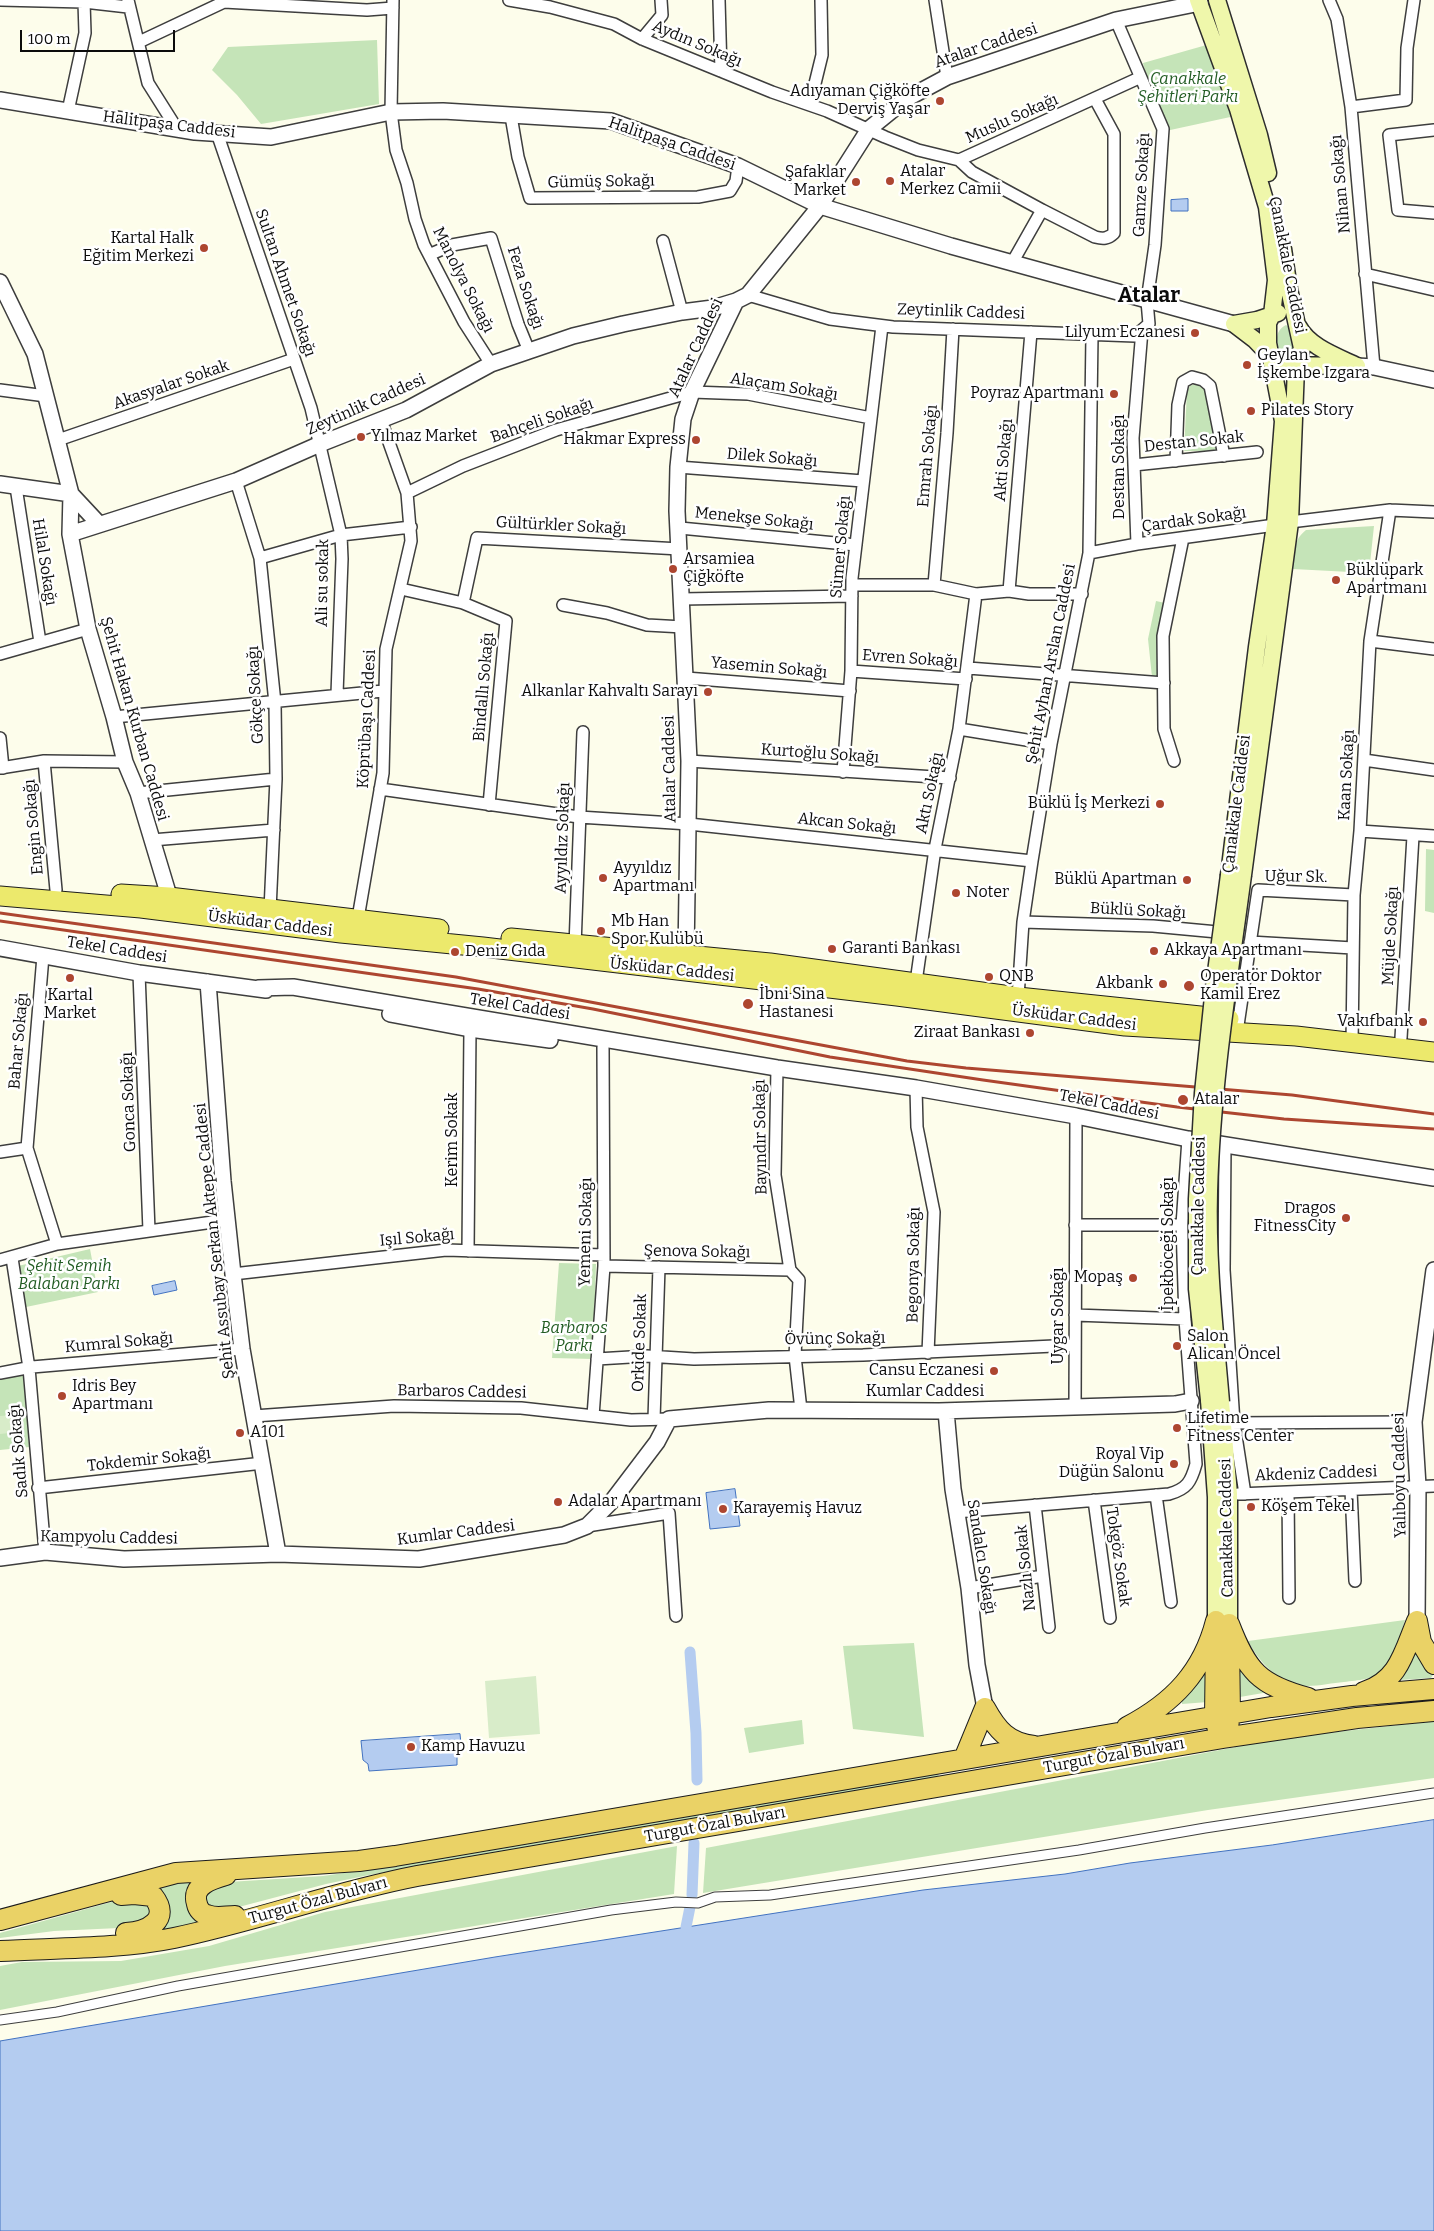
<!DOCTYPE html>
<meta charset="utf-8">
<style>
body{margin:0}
#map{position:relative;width:1434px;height:2231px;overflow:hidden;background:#fdfdeb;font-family:Bitter,serif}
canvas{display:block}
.scale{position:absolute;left:20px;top:30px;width:155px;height:22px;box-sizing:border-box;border:2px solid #0b0b0b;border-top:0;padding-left:6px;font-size:15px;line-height:18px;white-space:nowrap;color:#0b0b0b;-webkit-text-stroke:4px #fff;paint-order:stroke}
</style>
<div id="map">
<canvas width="1434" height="2231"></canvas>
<div class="scale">100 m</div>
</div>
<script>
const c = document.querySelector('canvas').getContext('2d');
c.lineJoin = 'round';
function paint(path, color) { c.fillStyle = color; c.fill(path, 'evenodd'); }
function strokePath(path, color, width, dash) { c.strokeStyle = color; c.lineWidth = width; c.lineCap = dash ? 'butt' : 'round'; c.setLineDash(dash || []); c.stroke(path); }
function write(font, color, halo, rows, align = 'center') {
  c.font = font + ' Bitter,serif'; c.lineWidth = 5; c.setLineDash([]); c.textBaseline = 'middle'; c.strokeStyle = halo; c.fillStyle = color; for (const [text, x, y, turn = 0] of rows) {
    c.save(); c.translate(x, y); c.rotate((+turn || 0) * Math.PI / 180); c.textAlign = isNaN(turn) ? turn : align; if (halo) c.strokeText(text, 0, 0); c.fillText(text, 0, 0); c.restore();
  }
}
paint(new Path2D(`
 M 377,40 L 379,104 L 261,124 L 237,95 L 212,70 L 228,47 Z
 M 1210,44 L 1235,116 L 1161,132 L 1143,63 Z
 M 1286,325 C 1298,332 1297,353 1287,361 C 1277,352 1271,332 1286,325 Z
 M 1197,383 L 1203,385 L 1212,405 L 1216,451 L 1184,451 L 1187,391 L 1190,386 Z
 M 1374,526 L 1369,573 L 1293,569 C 1294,553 1293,540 1306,530 Z
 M 1156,601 L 1165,603 L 1157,636 L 1158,674 L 1155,678 L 1152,677 L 1148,639 Z
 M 1426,849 L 1434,850 L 1434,913 L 1425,911 Z
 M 90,1249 L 98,1292 L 26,1307 L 18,1266 Z
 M 559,1263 L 596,1264 L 593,1359 L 552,1358 Z
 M 24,1373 L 29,1447 L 0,1450 L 0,1378 Z
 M 1405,1620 C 1400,1637 1396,1655 1384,1669 C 1374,1680 1358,1680 1344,1682 C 1330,1683 1312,1688 1298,1685 C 1275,1680 1258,1660 1248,1641 Z
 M 914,1643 L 924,1737 L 853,1729 L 843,1646 Z
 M 1413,1647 L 1433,1675 L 1431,1678 L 1400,1680 L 1399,1677 Z
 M 1238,1661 L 1269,1692 L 1240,1697 Z
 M 1208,1662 L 1208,1702 L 1182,1704 L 1182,1701 Z
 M 802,1720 L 804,1744 L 749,1753 L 744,1728 Z
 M 1434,1721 L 1434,1778 L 1208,1810 L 703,1893 L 706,1848 L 1283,1738 Z
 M 938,1772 L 939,1778 L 369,1875 L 326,1884 L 216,1913 L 200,1896 L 213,1883 L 323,1876 L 378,1868 Z
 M 677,1846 L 674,1894 L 225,1966 L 0,2010 L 0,1966 L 22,1962 L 121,1961 L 209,1946 L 325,1912 Z
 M 196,1879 L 204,1923 L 156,1931 L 155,1885 Z
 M 133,1896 L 154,1908 L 141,1927 L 54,1931 L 0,1938 L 0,1933 Z`), '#c5e4b8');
paint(new Path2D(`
 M 16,1415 L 18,1432 L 0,1434 L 0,1416 Z
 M 536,1676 L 540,1734 L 489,1738 L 485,1681 Z`), '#d8ecc9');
const water = new Path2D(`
 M 1188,199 L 1188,211 L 1171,211 L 1171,200 Z
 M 175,1281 L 177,1290 L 154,1295 L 152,1286 Z
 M 735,1489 L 740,1526 L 710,1529 L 706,1493 Z
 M 460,1734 L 462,1753 L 457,1757 L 457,1765 L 369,1771 L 368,1764 L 363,1760 L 361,1741 Z
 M 1434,1820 L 1434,2231 L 0,2231 L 0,2041 L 495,1957 L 923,1890 L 1065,1874 L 1130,1863 L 1272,1845 Z`);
paint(water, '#b4ccf0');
strokePath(water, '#4272c0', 1);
strokePath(new Path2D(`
 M 690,1652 L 696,1733 L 697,1780
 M 692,1895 L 694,1843
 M 686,1927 L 690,1907`), '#b4ccf0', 11);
const pedestrian = new Path2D(`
 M 0,2020 L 57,2012 L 178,1986 L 611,1910 L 676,1902 L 698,1903 L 715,1897 L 770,1895 L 1079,1850 L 1205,1828 L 1434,1793`);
const minor = new Path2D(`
 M 0,0 L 84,2 L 128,7
 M 128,0 L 148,83 L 177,129
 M 393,0 L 391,112 L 396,150 L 407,183 L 415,219 L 424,245 L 464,322 L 491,364
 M 509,0 L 550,7 L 614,24 L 642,39 L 772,92 L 827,111 L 885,137 L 918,150 L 959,160
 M 719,0 L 721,71
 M 935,0 L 947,77
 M 1329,0 L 1337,19 L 1351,107 L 1374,367
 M 642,39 L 662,15 L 661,0
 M 139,42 L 224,2 L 367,10 L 393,8
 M 810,104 L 822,55 L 821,0
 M 1351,107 L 1406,100 L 1407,48 L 1414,0
 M 68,111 L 85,33 L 84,2
 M 511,116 L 518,157 L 530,198 L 698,197 L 730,191 L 736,181 L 738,166
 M 1434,130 L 1389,135 L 1398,210 L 1434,213
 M 217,133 L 311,408 L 341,535 L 342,559 L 337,694
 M 1042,210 L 972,172 L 959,160 L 1139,78
 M 663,241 L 682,312
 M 431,254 L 452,245 L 491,238 L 518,324 L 529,351
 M 1012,263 L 1042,210 L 1095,237 C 1103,239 1108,239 1114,233 L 1114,134 L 1095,99
 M 1365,274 L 1434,290
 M 748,295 L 830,319 L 893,327 L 1135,336 L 1149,324 L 1147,301 L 1155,245 L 1163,129 L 1116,20
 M 0,390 L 46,396
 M 58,440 L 294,359
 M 1176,461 L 1178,405 L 1183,382 L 1192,377 L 1203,380 L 1210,386 L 1224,456
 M 1134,465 L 1257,452
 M 678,467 L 863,481
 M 236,481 L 260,558 L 275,703 L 276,779 L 270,910
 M 16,487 L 40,642
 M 407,493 L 463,466 L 556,430 L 692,392 L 748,394 L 871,418
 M 1290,522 L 1390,510 L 1434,512
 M 680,528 L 856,545
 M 1137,544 L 1133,438 L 1142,330
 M 1089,553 L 1137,544 L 1275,525
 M 260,558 L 341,535 L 411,527
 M 852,585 L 934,585 L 976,594 L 1009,591 L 1029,594 L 1082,594
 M 934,585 L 947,433 L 953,329
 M 401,589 L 463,603 L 506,621 L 489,805
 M 1009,591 L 1031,332
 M 682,599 L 852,596
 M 463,603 L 477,538 L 680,549
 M 563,605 L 607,613 L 647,625 L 683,627
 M 1370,641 L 1434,649
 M 0,654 L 88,629
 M 968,668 L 1164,683
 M 851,671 L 966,679
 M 686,678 L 850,691
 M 114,717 L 383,691
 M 959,729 L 1051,744
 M 0,738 L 3,768
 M 1364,760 L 1434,770
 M 44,761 L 56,890
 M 689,761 L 950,778
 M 1174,761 L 1164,729 L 1163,636 L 1183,538
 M 0,768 L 44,761 L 125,762
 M 843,772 L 851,671 L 852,578 L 882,326
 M 380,789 L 579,817 L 689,824 L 1032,861
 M 138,793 L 276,779
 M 1360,831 L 1434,836
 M 152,840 L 274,830
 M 1023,922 L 1153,926 L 1228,933
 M 357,924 L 383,773 L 386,649 L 411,541 L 407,493 L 381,420
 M 1250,942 L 1353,948
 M 575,946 L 583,732
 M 43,956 L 27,1148 L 57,1244
 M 139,973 L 149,1231
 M 915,989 L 935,849 L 959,729 L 976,594
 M 1018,997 L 1023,922 L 1032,861 L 1051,744 L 1089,553 L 1092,335
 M 1237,1032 L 1258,890 L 1354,895
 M 1401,1038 L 1413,836
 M 1352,1043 L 1354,895 L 1360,831 L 1370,641 L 1390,510
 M 777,1068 L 775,1175 L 790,1270 L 799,1280 L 795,1356 L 801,1410
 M 916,1088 L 917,1127 L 934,1212 L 928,1353
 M 1225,1145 L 1224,1270 L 1234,1423 L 1245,1494
 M 0,1152 L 27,1148
 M 1075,1225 L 1182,1225
 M 468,1251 L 470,1029
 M 12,1258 L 29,1368 L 45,1552
 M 0,1260 L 57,1244 L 227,1220
 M 604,1266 L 790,1270
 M 233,1274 L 446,1250 L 604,1255
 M 1075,1315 L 1185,1319
 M 597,1359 L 647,1356 L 694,1359 L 863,1355 L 1075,1345
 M 0,1373 L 32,1367 L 242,1349
 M 1075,1408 L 1076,1116
 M 254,1416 L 394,1406 L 521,1408 L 631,1420 L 669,1419
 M 593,1416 L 604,1266 L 603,1047
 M 654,1419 L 659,1267
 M 1227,1423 L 1414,1422
 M 38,1488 L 263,1463
 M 1351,1490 L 1355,1581
 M 1288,1493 L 1289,1598
 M 1238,1494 L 1434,1486
 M 1156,1495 L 1171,1602
 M 1094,1500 L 1110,1618
 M 1035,1505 L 1049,1627
 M 956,1512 L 1169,1494 C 1187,1489 1191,1482 1196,1464 L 1185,1319 L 1182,1225 L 1188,1139
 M 587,1526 L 669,1513 L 676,1616
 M 969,1588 L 1043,1576`);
const tertiary = new Path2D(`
 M 0,100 L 195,132 L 271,137 L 391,112 L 443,111 L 611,121 L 738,166 L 820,206 L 951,246 L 1234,324
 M 0,282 L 35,354 L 71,494 L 70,534 L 88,629 L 114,717 L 125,762 L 138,793 L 172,906
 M 1357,366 L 1374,367 L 1434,380
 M 0,484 L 71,494
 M 71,494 L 99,524
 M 70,534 L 236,481 L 320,444 L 406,410 L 491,364 L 529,351 L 573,336 L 623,324 L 682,312 L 713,308 L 736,301
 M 0,948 L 139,973 L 266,990
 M 686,955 L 689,761 L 677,511 L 678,467 L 683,419 L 692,392 L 736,301 L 748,295 L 820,206 L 869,129 L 906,99 L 947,77 L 1116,20 L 1200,3
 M 208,982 L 223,1181 L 233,1274 L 242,1349 L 278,1554
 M 258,988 L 293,987 L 777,1068 L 916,1088 L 1076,1116 L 1188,1139 L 1434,1178
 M 390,1014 L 470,1029 L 550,1040
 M 946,1411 L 953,1489 L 969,1588 L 977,1665 L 985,1708
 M 0,1558 L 45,1552 L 124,1559 L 278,1554 L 419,1559 L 564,1535 L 587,1526 L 613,1500 L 657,1442 L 669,1419 L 769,1410 L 939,1411 L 1175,1404 L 1191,1401
 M 1417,1621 L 1418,1486 L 1414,1422 L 1434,1270`);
const secondary = new Path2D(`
 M 1198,0 L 1238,109 L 1267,207 L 1276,280 L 1272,315 L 1268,323 L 1268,343 L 1283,421 L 1275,525 L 1257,647 L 1229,875
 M 1217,0 L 1259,135 L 1268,173
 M 1234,324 L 1257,320 L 1278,313
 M 1234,324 L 1255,340 L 1279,365 L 1353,366
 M 1298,326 C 1309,347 1336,356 1357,366
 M 1243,875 L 1290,522 L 1296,367 L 1302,348 L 1289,289 L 1283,249
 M 1209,1400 L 1216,1497 L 1216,1621
 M 1221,1402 L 1229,1494 L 1229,1624`);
const primary = new Path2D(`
 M 121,894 L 169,897 L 439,929
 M 0,896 L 141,908 L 341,933 L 483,947 L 897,996 L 1125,1026 L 1296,1036 L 1434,1052
 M 511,938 L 770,963 L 1018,997 L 1229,1019`);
const trunk = new Path2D(`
 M 1417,1621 L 1421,1642 L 1434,1664
 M 1229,1624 C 1247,1671 1259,1685 1308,1698
 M 1216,1637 L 1215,1717 L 1218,1730
 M 1364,1692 C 1399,1681 1404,1652 1417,1621
 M 985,1708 C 997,1730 1008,1743 1034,1746
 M 1127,1727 C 1173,1703 1203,1672 1216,1621
 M 1228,1727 L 1230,1714 L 1229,1641
 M 964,1759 L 985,1708
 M 226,1875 C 212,1879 191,1885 197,1904 C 198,1909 202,1914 207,1915 C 216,1919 226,1916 235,1916
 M 121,1895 L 134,1894 L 153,1896 C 172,1920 147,1932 126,1933
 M 0,1920 L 176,1873 L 359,1861 L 395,1856 L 1271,1707 L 1352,1696 L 1434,1689
 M 0,1951 C 55,1948 120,1949 174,1938 C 256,1921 334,1892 417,1876 L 1223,1738 L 1357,1718 L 1434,1711`);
strokePath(pedestrian, '#3e3e3e', 11);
strokePath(minor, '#3e3e3e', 14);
strokePath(tertiary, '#3e3e3e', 18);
strokePath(secondary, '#2d2d2d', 19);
strokePath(primary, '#1c1c1c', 21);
strokePath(trunk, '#1c1c1c', 22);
strokePath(pedestrian, '#fff', 9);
strokePath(minor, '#fff', 11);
strokePath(tertiary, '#fff', 15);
strokePath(secondary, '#eff7ab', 16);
strokePath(primary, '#ece96c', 19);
strokePath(trunk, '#ead266', 20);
strokePath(new Path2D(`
 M 0,913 L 456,977 L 907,1061 L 966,1068 L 1292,1095 L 1434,1114
 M 0,921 L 478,989 L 593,1009 L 830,1057 L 983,1080 L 1177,1107 L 1284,1119 L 1434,1129`), '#ad4630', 3);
const secondaryBridge = new Path2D(`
 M 1209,1400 L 1197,1289 L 1197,1199 L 1203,1093 L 1214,987 L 1229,875
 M 1221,1402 C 1215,1332 1207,1261 1209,1191 C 1212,1084 1229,980 1243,875`);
strokePath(secondaryBridge, '#2d2d2d', 19, []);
strokePath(secondaryBridge, '#eff7ab', 16);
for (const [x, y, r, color] of [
 [940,101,5,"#ad4630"],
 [890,181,5,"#ad4630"],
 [856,182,5,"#ad4630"],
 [204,248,5,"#ad4630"],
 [1195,333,5,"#ad4630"],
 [1247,365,5,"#ad4630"],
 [1114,394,5,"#ad4630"],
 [1251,411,5,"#ad4630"],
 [361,437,5,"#ad4630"],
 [696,440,5,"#ad4630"],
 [673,569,5,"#ad4630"],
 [1336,580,5,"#ad4630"],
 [708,692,5,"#ad4630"],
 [1160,804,5,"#ad4630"],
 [603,878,5,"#ad4630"],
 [1187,880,5,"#ad4630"],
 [956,893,5,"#ad4630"],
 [601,931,5,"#ad4630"],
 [832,949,5,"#ad4630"],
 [1154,951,5,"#ad4630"],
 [455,952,5,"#ad4630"],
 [989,977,5,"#ad4630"],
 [70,978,5,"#ad4630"],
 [1163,984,5,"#ad4630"],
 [1189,986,6,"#ad4630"],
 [748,1004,6,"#ad4630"],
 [1423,1022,5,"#ad4630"],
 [1030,1033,5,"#ad4630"],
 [1183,1100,6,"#ad4630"],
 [1346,1218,5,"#ad4630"],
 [1133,1278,5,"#ad4630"],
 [1177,1346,5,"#ad4630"],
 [994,1371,5,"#ad4630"],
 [62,1396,5,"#ad4630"],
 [1177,1428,5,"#ad4630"],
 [240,1433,5,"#ad4630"],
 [1174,1464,5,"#ad4630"],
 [558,1502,5,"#ad4630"],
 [1251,1507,5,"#ad4630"],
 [723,1509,5,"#ad4630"],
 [411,1747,5,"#ad4630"]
]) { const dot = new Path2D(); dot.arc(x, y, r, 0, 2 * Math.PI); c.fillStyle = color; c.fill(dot); strokePath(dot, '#fff', 2); }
write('16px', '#0b0b0b', '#fff', [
 ["Aydın Sokağı",697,44,23],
 ["Atalar Caddesi",986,46,-19],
 ["Muslu Sokağı",1012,119,-24],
 ["Halitpaşa Caddesi",169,125,7],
 ["Halitpaşa Caddesi",672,144,19],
 ["Gümüş Sokağı",601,182,-1],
 ["Nihan Sokağı",1341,184,-95],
 ["Gamze Sokağı",1142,185,-87],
 ["Çanakkale Caddesi",1287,265,79],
 ["Manolya Sokağı",463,280,63],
 ["Sultan Ahmet Sokağı",285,283,71],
 ["Feza Sokağı",525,288,72],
 ["Zeytinlik Caddesi",961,312,2],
 ["Atalar Caddesi",696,348,-65],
 ["Akasyalar Sokak",171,385,-19],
 ["Alaçam Sokağı",784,387,9],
 ["Zeytinlik Caddesi",366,405,-24],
 ["Bahçeli Sokağı",542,421,-19],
 ["Destan Sokak",1194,442,-6],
 ["Emrah Sokağı",928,456,-85],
 ["Dilek Sokağı",772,458,5],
 ["Akti Sokağı",1004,460,-85],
 ["Destan Sokağı",1120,467,-90],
 ["Menekşe Sokağı",754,519,6],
 ["Çardak Sokağı",1194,520,-8],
 ["Gültürkler Sokağı",561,526,3],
 ["Sümer Sokağı",841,547,-85],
 ["Hilal Sokağı",44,562,81],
 ["Ali su sokak",323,583,-89],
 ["Evren Sokağı",910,659,4],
 ["Şehit Ayhan Arslan Caddesi",1051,664,-79],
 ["Yasemin Sokağı",769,668,5],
 ["Bindallı Sokağı",484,687,-85],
 ["Gökçe Sokağı",256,695,-93],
 ["Şehit Hakan Kurban Caddesi",134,719,74],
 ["Köprübaşı Caddesi",367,719,-87],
 ["Kurtoğlu Sokağı",820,754,4],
 ["Atalar Caddesi",670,769,-91],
 ["Kaan Sokağı",1347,775,-87],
 ["Aktı Sokağı",930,793,-78],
 ["Çanakkale Caddesi",1237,804,-83],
 ["Akcan Sokağı",847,824,6],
 ["Engin Sokağı",34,827,-95],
 ["Ayyıldız Sokağı",563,838,-88],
 ["Uğur Sk.",1296,877,1],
 ["Büklü Sokağı",1138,911,3],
 ["Üsküdar Caddesi",270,924,7],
 ["Müjde Sokağı",1391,936,-87],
 ["Tekel Caddesi",117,950,9],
 ["Üsküdar Caddesi",672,970,6],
 ["Tekel Caddesi",520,1007,9],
 ["Üsküdar Caddesi",1074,1018,7],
 ["Bahar Sokağı",19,1041,-85],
 ["Gonca Sokağı",129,1102,-92],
 ["Tekel Caddesi",1109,1105,11],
 ["Bayındır Sokağı",761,1137,-91],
 ["Kerim Sokak",453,1140,-90],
 ["Çanakkale Caddesi",1199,1206,-89],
 ["Yemeni Sokağı",586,1232,-89],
 ["Işıl Sokağı",417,1238,-5],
 ["Şehit Assubay Serkan Aktepe Caddesi",215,1241,-96],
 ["İpekböceği Sokağı",1169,1244,-90],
 ["Şenova Sokağı",697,1252,1],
 ["Begonya Sokağı",914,1265,-89],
 ["Uygar Sokağı",1059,1316,-90],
 ["Övünç Sokağı",835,1339,-1],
 ["Kumral Sokağı",119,1343,-5],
 ["Orkide Sokak",640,1343,-88],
 ["Barbaros Caddesi",462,1392,1],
 ["Kumlar Caddesi",925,1392],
 ["Sadık Sokağı",19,1451,-95],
 ["Tokdemir Sokağı",149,1460,-6],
 ["Akdeniz Caddesi",1316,1474,-2],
 ["Yalıboyu Caddesi",1400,1475,-91],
 ["Canakkale Caddesi",1227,1528,-91],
 ["Kumlar Caddesi",456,1533,-7],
 ["Kampyolu Caddesi",109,1538,1],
 ["Sandalcı Sokağı",981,1557,81],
 ["Tokgöz Sokak",1118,1557,82],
 ["Nazlı Sokak",1026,1568,-96],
 ["Turgut Özal Bulvarı",1114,1756,-10],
 ["Turgut Özal Bulvarı",715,1825,-10],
 ["Turgut Özal Bulvarı",318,1901,-15]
]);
write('italic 16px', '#225c23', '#fff', [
 ["Çanakkale",1188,80],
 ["Şehitleri Parkı",1188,98],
 ["Şehit Semih",69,1267],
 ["Balaban Parkı",69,1285],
 ["Barbaros",574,1329],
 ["Parkı",574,1347]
]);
write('16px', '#0b0b0b', '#fff', [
 ["Adıyaman Çiğköfte",930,92,"right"],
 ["Derviş Yaşar",930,110,"right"],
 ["Atalar",900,172],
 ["Merkez Camii",900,190],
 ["Şafaklar",846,173,"right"],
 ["Market",846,191,"right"],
 ["Kartal Halk",194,239,"right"],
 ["Eğitim Merkezi",194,257,"right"],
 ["Lilyum Eczanesi",1185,333,"right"],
 ["Geylan",1257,356],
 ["İşkembe Izgara",1257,374],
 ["Poyraz Apartmanı",1104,394,"right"],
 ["Pilates Story",1261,411],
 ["Yılmaz Market",371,437],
 ["Hakmar Express",686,440,"right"],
 ["Arsamiea",683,560],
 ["Çiğköfte",683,578],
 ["Büklüpark",1346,571],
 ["Apartmanı",1346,589],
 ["Alkanlar Kahvaltı Sarayı",698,692,"right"],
 ["Büklü İş Merkezi",1150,804,"right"],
 ["Ayyıldız",613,869],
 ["Apartmanı",613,887],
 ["Büklü Apartman",1177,880,"right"],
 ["Noter",966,893],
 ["Mb Han",611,922],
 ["Spor Kulübü",611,940],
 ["Garanti Bankası",842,949],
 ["Akkaya Apartmanı",1164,951],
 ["Deniz Gıda",465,952],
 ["QNB",999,977],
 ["Operatör Doktor",1200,977],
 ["Kamil Erez",1200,995],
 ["Akbank",1153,984,"right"],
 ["İbni Sina",759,995],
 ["Hastanesi",759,1013],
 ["Kartal",70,996,"center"],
 ["Market",70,1014,"center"],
 ["Vakıfbank",1413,1022,"right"],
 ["Ziraat Bankası",1020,1033,"right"],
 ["Atalar",1194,1100],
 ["Dragos",1336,1209,"right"],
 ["FitnessCity",1336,1227,"right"],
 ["Mopaş",1123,1278,"right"],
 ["Salon",1187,1337],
 ["Alican Öncel",1187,1355],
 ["Cansu Eczanesi",984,1371,"right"],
 ["Idris Bey",72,1387],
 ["Apartmanı",72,1405],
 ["Lifetime",1187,1419],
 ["Fitness Center",1187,1437],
 ["A101",250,1433],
 ["Royal Vip",1164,1455,"right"],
 ["Düğün Salonu",1164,1473,"right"],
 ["Adalar Apartmanı",568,1502],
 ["Köşem Tekel",1261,1507],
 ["Karayemiş Havuz",733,1509],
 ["Kamp Havuzu",421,1747]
], 'left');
write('bold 21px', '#0b0b0b', '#fff', [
 ["Atalar",1149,296]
]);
</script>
